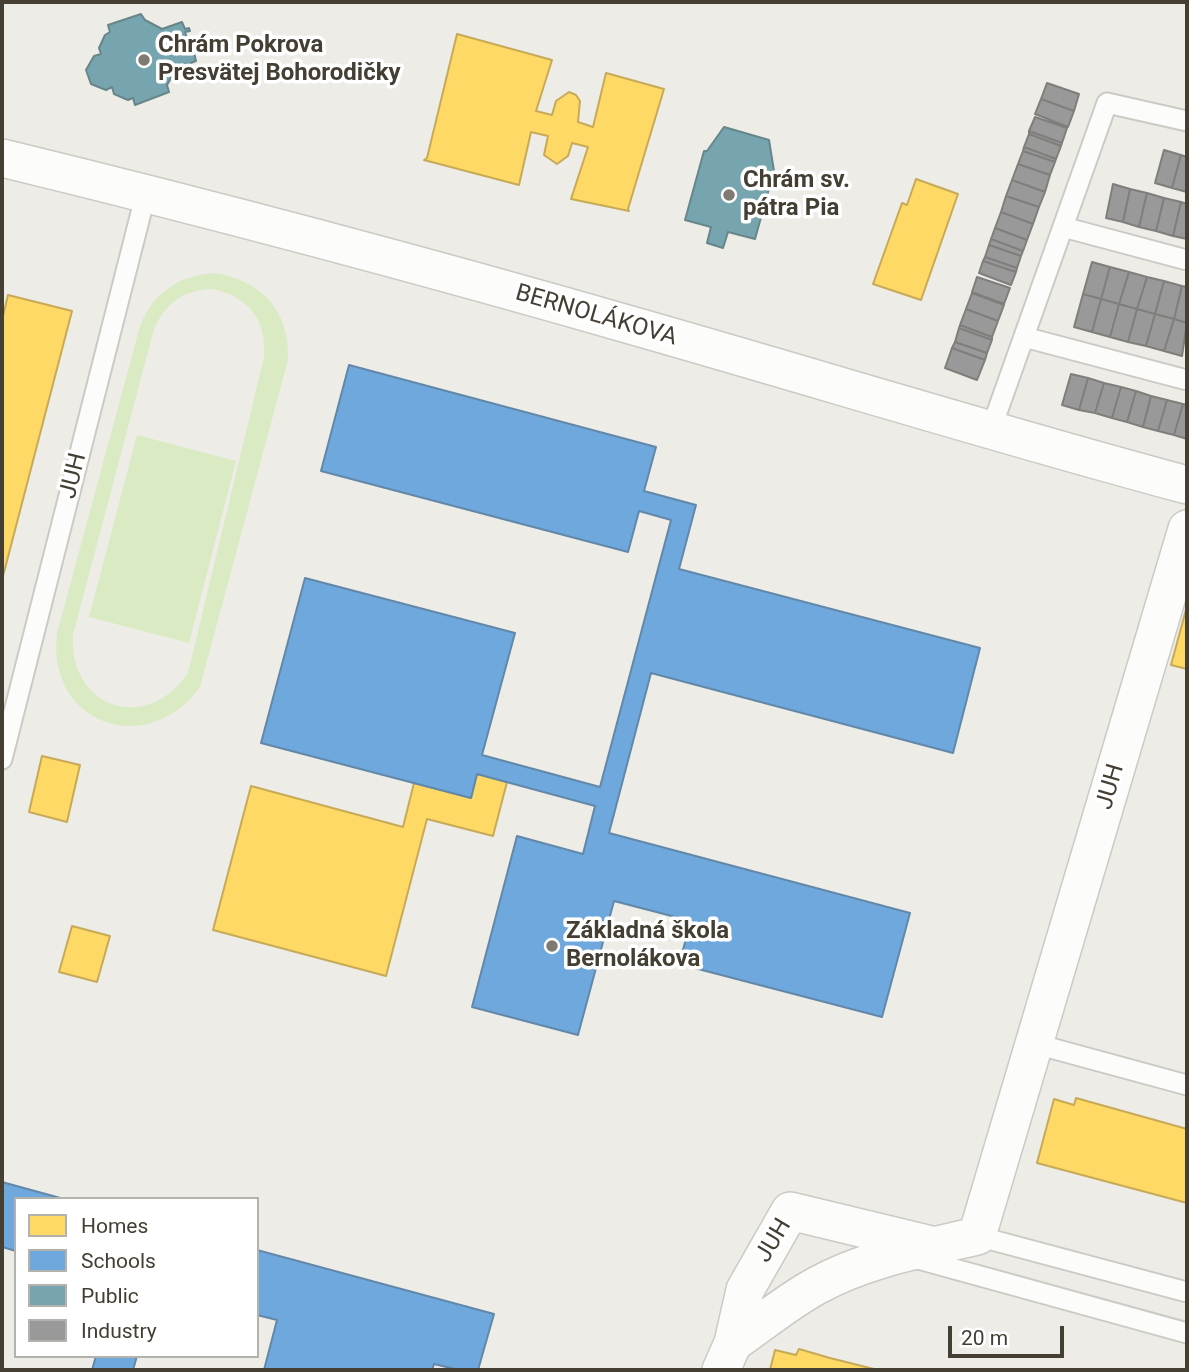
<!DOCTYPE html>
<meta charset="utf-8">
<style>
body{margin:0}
#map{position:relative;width:1189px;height:1372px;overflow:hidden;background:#eeece6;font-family:Roboto,sans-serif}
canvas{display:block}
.frame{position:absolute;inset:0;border:4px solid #443e33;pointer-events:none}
.legend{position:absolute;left:14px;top:1197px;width:245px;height:161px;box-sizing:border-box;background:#fff;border:2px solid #b4b2ad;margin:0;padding:9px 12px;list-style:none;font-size:21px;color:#443e33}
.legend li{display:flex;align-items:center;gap:14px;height:35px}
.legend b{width:35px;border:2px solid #b4b2ad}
.scale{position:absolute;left:948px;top:1326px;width:116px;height:32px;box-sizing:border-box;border:4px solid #443e33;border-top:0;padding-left:9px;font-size:21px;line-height:24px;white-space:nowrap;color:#443e33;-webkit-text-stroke:5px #fff;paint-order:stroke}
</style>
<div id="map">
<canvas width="1189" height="1372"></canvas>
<div class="frame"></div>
<ul class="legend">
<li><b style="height:19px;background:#ffd966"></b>Homes</li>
<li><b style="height:19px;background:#6fa8dc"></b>Schools</li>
<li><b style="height:19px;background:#76a5af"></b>Public</li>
<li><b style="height:19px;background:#999"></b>Industry</li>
</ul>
<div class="scale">20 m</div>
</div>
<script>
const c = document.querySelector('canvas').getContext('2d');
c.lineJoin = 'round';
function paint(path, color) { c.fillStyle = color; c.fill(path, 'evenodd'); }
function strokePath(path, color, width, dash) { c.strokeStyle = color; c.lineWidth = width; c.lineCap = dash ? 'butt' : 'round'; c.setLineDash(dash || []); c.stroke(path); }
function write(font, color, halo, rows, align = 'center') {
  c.font = font + ' Roboto,sans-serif'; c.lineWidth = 7; c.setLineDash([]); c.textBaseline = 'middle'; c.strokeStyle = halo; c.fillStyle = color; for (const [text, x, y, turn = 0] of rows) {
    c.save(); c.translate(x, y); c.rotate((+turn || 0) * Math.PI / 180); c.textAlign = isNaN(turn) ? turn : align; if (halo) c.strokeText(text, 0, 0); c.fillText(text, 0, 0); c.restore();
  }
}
paint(new Path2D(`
 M 214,273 C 262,280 290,311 288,360 L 200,687 C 147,760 46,724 57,633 L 140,326 C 154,292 178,276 214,273 ZM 212,289 C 248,296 267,320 264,357 L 188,673 C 147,734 69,709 73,635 L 154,329 C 166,303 183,290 212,289 Z
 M 137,435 L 236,461 L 189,643 L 89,617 Z`), '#daebc4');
const homes = new Path2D(`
 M 457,34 L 552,60 L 536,111 L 552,115 L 556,101 L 569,92 L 576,95 L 580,101 L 578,122 L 593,127 L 606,73 L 664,89 L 628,209 L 629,211 L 571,199 L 588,147 L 572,143 L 568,156 L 557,164 L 544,155 L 548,136 L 531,132 L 519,185 L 424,160 L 427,158 Z
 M 916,179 L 958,194 L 921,300 L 873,284 L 902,203 L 907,205 Z
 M 8,295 L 72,311 L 2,580 L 2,320 Z
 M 1187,606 L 1187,669 L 1171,665 Z
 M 42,756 L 80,765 L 67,822 L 29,812 Z
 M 477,774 L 507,782 L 493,836 L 427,819 L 386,976 L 213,930 L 251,786 L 403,827 L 414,783 L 471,798 Z
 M 72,926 L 110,936 L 97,982 L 59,972 Z
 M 1076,1098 L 1187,1129 L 1187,1203 L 1037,1163 L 1054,1099 L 1074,1105 Z
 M 799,1349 L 830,1358 L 878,1370 L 770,1370 L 775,1350 L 796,1355 Z`);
paint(homes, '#ffd966');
strokePath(homes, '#c7aa57', 2);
const schools = new Path2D(`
 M 349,365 L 656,447 L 644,491 L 696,505 L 679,569 L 980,648 L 953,753 L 651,673 L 609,833 L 910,913 L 882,1017 L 679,964 L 691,921 L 614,901 L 578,1035 L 472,1007 L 517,836 L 583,854 L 595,806 L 477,774 L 471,798 L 261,743 L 305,578 L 515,633 L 482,755 L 600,787 L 671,520 L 639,511 L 628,552 L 321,471 Z
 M 2,1182 L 64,1199 L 16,1199 L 16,1251 L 2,1247 Z
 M 257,1250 L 494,1314 L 478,1370 L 459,1370 L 434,1364 L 432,1370 L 264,1370 L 277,1320 L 257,1315 Z
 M 96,1356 L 137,1356 L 133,1370 L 92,1370 Z`);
paint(schools, '#6fa8dc');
strokePath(schools, '#6288a9', 2);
const public = new Path2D(`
 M 141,14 L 145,20 L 162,29 L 182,22 L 185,29 L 189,28 L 190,31 L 185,32 L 192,52 L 198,52 L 194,53 L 196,61 L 177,68 L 167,85 L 169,92 L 135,105 L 133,98 L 128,100 L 114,94 L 112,87 L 106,90 L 91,84 L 86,70 L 94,56 L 101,54 L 99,48 L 105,35 L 110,32 L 108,25 Z
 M 724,127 L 769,140 L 774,171 L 755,239 L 728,232 L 723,248 L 707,243 L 711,227 L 685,220 L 704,151 L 707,151 Z`);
paint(public, '#76a5af');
strokePath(public, '#67868a', 2);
const industry = new Path2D(`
 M 1047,83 L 1079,94 L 1074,111 L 1041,99 Z
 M 1041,99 L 1074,111 L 1068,127 L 1035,114 Z
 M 1035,117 L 1067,128 L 1062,143 L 1029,131 Z
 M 1029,131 L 1062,143 L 1061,146 L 1029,134 Z
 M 1029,134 L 1061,146 L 1056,159 L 1024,147 Z
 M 1024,147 L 1056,159 L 1055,162 L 1023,151 Z
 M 1164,150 L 1181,155 L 1172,188 L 1155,183 Z
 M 1023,151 L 1055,162 L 1050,175 L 1018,164 Z
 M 1181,155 L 1187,157 L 1187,192 L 1172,188 Z
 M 1018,164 L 1050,175 L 1045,192 L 1012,180 Z
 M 1012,180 L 1045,192 L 1039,207 L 1006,196 Z
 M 1113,184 L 1130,189 L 1123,222 L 1106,218 Z
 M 1130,189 L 1147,193 L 1139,227 L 1123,222 Z
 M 1147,193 L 1164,198 L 1156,231 L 1139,227 Z
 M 1006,196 L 1039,207 L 1033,224 L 1001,212 Z
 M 1164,198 L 1181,202 L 1173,236 L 1156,231 Z
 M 1181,202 L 1187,204 L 1187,239 L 1173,236 Z
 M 1001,212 L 1033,224 L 1027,240 L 995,228 Z
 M 995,228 L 1027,240 L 1023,251 L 991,239 Z
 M 991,239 L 1023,251 L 1021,256 L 989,245 Z
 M 989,245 L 1021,256 L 1017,268 L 985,257 Z
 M 985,257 L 1017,268 L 1016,272 L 983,261 Z
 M 983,261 L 1016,272 L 1011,285 L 979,273 Z
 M 1092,262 L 1110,267 L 1101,299 L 1083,294 Z
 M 1110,267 L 1129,272 L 1119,304 L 1101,299 Z
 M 1129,272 L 1147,277 L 1137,309 L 1119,304 Z
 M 977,277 L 1010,288 L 1004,304 L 972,292 Z
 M 1147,277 L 1164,281 L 1155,314 L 1137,309 Z
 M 1164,281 L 1182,286 L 1174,319 L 1155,314 Z
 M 1182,286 L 1187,287 L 1187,323 L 1174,319 Z
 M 972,293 L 1004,305 L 998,321 L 966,309 Z
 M 1083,294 L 1101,299 L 1092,332 L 1074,327 Z
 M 1101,299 L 1119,304 L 1110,337 L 1092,332 Z
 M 1119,304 L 1137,309 L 1128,342 L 1110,337 Z
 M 966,309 L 998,321 L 992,337 L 960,325 Z
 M 1137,309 L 1155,314 L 1146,346 L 1128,342 Z
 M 1155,314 L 1174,319 L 1164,351 L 1146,346 Z
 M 1174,319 L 1187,323 L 1182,356 L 1164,351 Z
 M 960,325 L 992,337 L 992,340 L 959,328 Z
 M 959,328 L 992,340 L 987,353 L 955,342 Z
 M 955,342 L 987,353 L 985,360 L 952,348 Z
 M 952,348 L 985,360 L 977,380 L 945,368 Z
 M 1071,374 L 1088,378 L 1079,410 L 1062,405 Z
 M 1088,378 L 1104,383 L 1095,413 L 1079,410 Z
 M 1104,383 L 1121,387 L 1112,418 L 1095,413 Z
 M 1121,387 L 1136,391 L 1127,422 L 1112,418 Z
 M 1136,391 L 1151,396 L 1143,427 L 1127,422 Z
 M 1151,396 L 1167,400 L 1158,431 L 1143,427 Z
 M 1167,400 L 1183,404 L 1174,435 L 1158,431 Z
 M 1183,404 L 1187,405 L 1187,439 L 1174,435 Z`);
paint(industry, '#999');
strokePath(industry, '#807e7a', 2);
const service = new Path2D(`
 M 1063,227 L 1187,260
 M 1024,337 L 1187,380
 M 990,432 L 1107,103 L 1187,121
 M 2,759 L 146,193
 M 1036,1044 L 1187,1085
 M 977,1236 L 1187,1292
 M 911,1257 L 1187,1333`);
const minor = new Path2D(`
 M 2,158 C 216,210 429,267 641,328 C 823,380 1004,436 1187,485
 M 733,1343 C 761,1324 788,1301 818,1285 C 868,1258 922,1249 977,1236 L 1187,529
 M 721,1370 L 733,1343 L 745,1290 L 790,1211 L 927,1244`);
strokePath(service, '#cccac4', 23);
strokePath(minor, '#cccac4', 40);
strokePath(service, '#fcfcfb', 19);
strokePath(minor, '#fcfcfb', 37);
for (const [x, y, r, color] of [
 [144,60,7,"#807b72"],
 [729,195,7,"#807b72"],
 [552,946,7,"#807b72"]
]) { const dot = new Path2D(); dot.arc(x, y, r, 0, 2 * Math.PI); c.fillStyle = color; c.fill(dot); strokePath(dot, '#fff', 2.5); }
write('bold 24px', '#443e33', '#fff', [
 ["Chrám Pokrova",158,46],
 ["Presvätej Bohorodičky",158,74],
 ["Chrám sv.",743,181],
 ["pátra Pia",743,209],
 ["Základná škola",566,932],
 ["Bernolákova",566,960]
], 'left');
write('24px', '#443e33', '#fff', [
 ["BERNOLÁKOVA",596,316,16],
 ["JUH",74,476,-76],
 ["JUH",1111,787,-74],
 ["JUH",774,1241,-59]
]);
</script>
